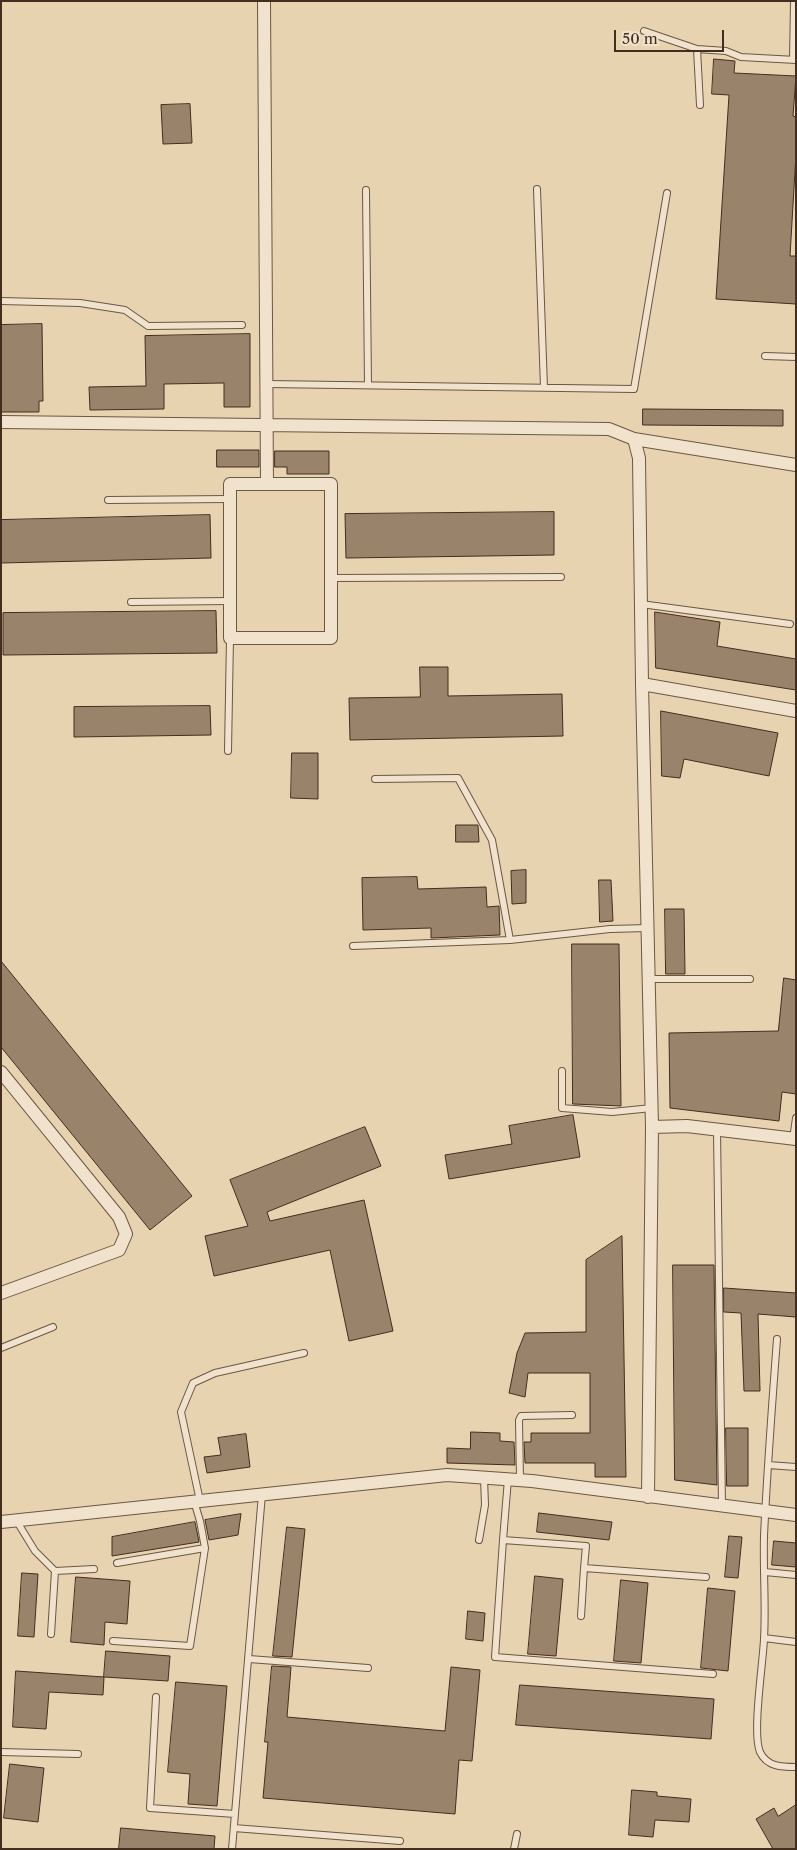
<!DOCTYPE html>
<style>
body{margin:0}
#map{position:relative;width:797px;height:1850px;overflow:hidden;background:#e8d3b1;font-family:"Libre Caslon Text",serif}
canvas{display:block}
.frame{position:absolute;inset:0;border:2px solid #432d1f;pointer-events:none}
.scale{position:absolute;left:614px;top:30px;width:110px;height:22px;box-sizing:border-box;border:2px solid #432d1f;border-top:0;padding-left:6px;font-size:15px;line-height:18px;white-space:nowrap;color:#432d1f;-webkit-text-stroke:4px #f0e2cc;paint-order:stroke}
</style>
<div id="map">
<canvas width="797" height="1850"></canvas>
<div class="frame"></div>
<div class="scale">50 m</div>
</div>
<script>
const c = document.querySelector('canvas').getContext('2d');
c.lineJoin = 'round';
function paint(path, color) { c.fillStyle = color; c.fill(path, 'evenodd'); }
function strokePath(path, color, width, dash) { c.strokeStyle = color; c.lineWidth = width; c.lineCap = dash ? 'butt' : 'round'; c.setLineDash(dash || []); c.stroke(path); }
const building = new Path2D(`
 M 714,59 L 735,61 L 734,73 L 796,76 L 793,116 L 796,117 L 796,154 L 790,256 L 796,256 L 796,304 L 716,299 L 729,95 L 712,94 Z
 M 190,104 L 192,143 L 163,144 L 161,105 Z
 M 42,324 L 43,401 L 39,401 L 39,412 L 1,412 L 1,325 Z
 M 250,334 L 250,407 L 224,407 L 224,383 L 164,384 L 164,409 L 90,410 L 89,387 L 146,386 L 145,336 Z
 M 643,409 L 783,410 L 783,426 L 643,425 Z
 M 217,450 L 259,450 L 259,467 L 217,467 Z
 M 275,451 L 329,451 L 329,474 L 287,474 L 287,467 L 275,467 Z
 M 554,512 L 554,555 L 346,558 L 345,514 Z
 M 210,515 L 211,558 L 1,563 L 1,520 Z
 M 216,611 L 217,653 L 3,655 L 3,613 Z
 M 655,612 L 720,622 L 717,646 L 796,659 L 796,690 L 656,668 Z
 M 420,667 L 448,667 L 448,696 L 562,694 L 563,736 L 350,740 L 349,698 L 420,697 Z
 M 210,706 L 211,735 L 74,737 L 74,707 Z
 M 661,711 L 778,733 L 769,776 L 684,759 L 680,778 L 662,776 Z
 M 292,753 L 318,753 L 318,799 L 291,798 Z
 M 456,825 L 478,825 L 479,842 L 456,842 Z
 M 526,870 L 526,903 L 512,904 L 511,871 Z
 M 417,877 L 418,889 L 486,887 L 487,907 L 499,906 L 500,935 L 431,938 L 431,928 L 363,930 L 362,878 Z
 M 599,880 L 611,880 L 613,921 L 600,922 Z
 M 665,909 L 684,909 L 685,974 L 666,974 Z
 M 572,944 L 619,944 L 621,1106 L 573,1104 Z
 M 1,961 L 192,1196 L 150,1230 L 1,1047 Z
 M 784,978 L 796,980 L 796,1094 L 782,1092 L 779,1121 L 670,1108 L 669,1033 L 778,1031 Z
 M 573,1115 L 580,1157 L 449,1179 L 445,1155 L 512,1144 L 509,1126 Z
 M 365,1127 L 381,1166 L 267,1212 L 270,1221 L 364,1200 L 393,1331 L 349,1341 L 330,1250 L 214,1276 L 205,1236 L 248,1226 L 230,1180 Z
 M 622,1236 L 626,1477 L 595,1477 L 595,1463 L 525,1463 L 524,1442 L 531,1442 L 531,1433 L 590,1433 L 590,1373 L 528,1373 L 525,1397 L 509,1393 L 517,1353 L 525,1333 L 586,1332 L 586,1260 Z
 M 673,1265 L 714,1265 L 717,1485 L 675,1480 Z
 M 724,1288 L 796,1293 L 796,1317 L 758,1314 L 760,1391 L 744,1391 L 741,1313 L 724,1312 Z
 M 726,1428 L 748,1428 L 748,1486 L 727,1486 Z
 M 471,1432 L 500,1433 L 500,1441 L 514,1442 L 515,1465 L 447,1463 L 447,1448 L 470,1449 Z
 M 246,1434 L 250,1467 L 207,1473 L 204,1457 L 221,1455 L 218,1438 Z
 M 539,1513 L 612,1522 L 609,1540 L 537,1532 Z
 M 241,1514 L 238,1535 L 209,1540 L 205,1520 Z
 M 195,1522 L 199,1542 L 112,1556 L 112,1537 Z
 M 287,1527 L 305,1529 L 292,1657 L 273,1656 Z
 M 729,1536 L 742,1537 L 738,1578 L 725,1577 Z
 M 774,1541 L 796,1543 L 796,1567 L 772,1565 Z
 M 22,1573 L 38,1574 L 34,1637 L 18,1636 Z
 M 535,1576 L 563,1579 L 556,1656 L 528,1654 Z
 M 76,1577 L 130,1581 L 127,1624 L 105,1622 L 104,1645 L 71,1642 Z
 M 621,1580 L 648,1583 L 641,1663 L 614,1661 Z
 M 708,1588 L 735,1591 L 728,1671 L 701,1668 Z
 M 468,1611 L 485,1613 L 483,1641 L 466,1639 Z
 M 106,1651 L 170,1656 L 168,1681 L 104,1677 Z
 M 272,1666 L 291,1667 L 287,1717 L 445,1731 L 451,1667 L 480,1670 L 472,1761 L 459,1760 L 455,1814 L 263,1798 L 268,1742 L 265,1742 Z
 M 16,1671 L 104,1677 L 103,1695 L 49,1692 L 46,1729 L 13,1727 Z
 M 176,1682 L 227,1686 L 217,1806 L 188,1804 L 190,1774 L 168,1772 Z
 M 520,1685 L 714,1699 L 711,1739 L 516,1725 Z
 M 10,1764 L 44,1768 L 38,1822 L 4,1818 Z
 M 632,1790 L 657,1792 L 657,1796 L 691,1799 L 689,1822 L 655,1820 L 653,1837 L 629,1835 Z
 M 796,1805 L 796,1849 L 773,1849 L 756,1819 L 774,1808 L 778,1816 Z
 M 121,1828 L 215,1836 L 214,1849 L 119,1849 Z`);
paint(building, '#99836b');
strokePath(building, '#432d1f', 1);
const service = new Path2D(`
 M 644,31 L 697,49
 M 793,60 L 794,1
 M 700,105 L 697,49 L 726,51 L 741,57 L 796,60
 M 537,189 L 544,388
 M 366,190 L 368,385
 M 1,301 L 80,303 L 125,310 L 148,326 L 242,325
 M 765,356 L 796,357
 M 267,384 L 634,389 L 667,193
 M 108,500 L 230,499
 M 331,578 L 561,577
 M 131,602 L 230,601
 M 641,604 L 790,624
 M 228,751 L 230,638
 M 375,779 L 458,778 L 492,840 L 510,940 L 610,929 L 648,928
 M 353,946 L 510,940
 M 649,979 L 750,979
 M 562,1071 L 562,1108 L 612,1112 L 652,1108
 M 717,1130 L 722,1506
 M 793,1139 L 796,1118
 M 777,1339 C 772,1405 767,1471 764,1536 C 763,1570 766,1605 764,1639 C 763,1663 752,1733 760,1752 C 767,1767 782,1767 796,1767
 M 1,1348 L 53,1327
 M 768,1465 L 796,1467
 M 508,1479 L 503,1540 L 586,1546 L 584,1568 L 706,1577
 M 520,1480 L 519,1420 L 521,1416 L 572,1415
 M 200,1501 L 181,1412 L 193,1383 L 215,1373 L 304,1353
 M 16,1520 L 35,1551 L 55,1571 L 51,1634
 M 479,1540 L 485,1505 L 484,1478
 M 503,1540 L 495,1657 L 713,1674
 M 117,1563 L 205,1548
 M 55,1571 L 94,1569
 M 765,1572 L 796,1575
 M 581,1616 L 584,1568
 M 764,1638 L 796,1642
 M 113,1641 L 190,1646 L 205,1548 L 200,1521 L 194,1501
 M 249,1659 L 368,1668
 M 156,1697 L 150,1808 L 235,1814
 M 1,1752 L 78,1754
 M 234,1828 L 400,1841
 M 232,1849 L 262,1494
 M 514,1849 L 517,1834`);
const minor = new Path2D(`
 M 264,1 L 267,484
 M 1,422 L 609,429 L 634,439 L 639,458 L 642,684 L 652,1127 L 648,1497
 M 634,439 L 796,465
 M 230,484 L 331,484 L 331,638 L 230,638 Z
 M 642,684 L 796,711
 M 1,1072 L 119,1217 L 126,1234 L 119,1250 L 1,1293
 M 652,1127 L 687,1126 L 796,1139
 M 1,1522 L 447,1475 L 532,1481 L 796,1515`);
strokePath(service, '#6c5644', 8);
strokePath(minor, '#6c5644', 14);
strokePath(service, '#f0e2cc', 6);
strokePath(minor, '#f0e2cc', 12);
</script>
